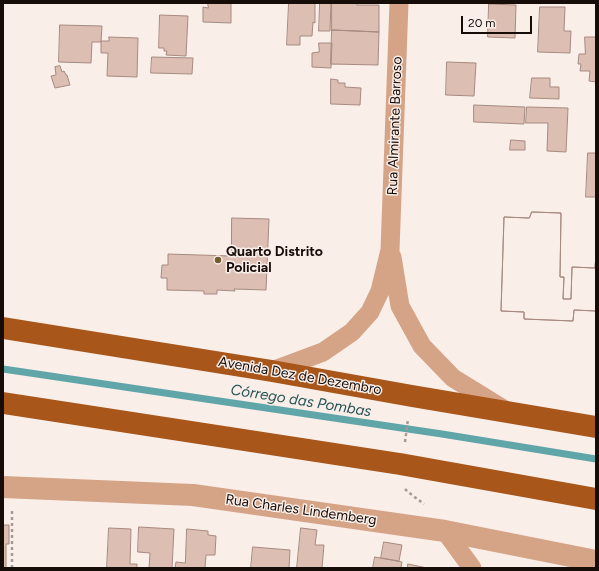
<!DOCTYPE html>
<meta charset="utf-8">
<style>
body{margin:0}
#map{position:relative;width:599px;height:571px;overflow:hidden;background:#faeee9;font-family:Figtree,sans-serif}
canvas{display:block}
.frame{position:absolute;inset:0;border:4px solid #160c08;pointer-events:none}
.scale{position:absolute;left:461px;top:16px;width:71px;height:18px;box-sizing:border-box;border:2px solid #160c08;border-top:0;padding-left:5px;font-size:12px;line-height:14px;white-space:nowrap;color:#160c08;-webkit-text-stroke:3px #faeee9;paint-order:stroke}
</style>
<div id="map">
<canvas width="599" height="571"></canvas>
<div class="frame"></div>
<div class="scale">20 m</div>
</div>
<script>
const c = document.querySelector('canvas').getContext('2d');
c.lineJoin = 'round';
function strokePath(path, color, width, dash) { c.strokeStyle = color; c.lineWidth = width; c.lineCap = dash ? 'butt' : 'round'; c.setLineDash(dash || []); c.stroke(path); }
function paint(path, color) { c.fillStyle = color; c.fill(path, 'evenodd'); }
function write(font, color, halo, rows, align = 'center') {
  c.font = font + ' Figtree,sans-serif'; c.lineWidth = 3; c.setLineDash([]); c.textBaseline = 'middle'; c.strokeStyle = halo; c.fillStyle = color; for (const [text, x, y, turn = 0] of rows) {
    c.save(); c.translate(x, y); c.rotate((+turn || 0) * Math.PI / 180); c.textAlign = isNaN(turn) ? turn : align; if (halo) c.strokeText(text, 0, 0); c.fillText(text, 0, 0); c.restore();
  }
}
strokePath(new Path2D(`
 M 3,369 L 442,434 L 596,459`), '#60a5a8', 7);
const building = new Path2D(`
 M 208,3 L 231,3 L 231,23 L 203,22 L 203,7 L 208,8 Z
 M 289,3 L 315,3 L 315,23 L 313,22 L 312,36 L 300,36 L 300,45 L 287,45 Z
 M 320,3 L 331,3 L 330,31 L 319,31 Z
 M 332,3 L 357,3 L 357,5 L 379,5 L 379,32 L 332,30 Z
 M 489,4 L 516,5 L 515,38 L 488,37 Z
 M 540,7 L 565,7 L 564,31 L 571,31 L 570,53 L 538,52 Z
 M 160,15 L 188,16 L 186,56 L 166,55 L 167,51 L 164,51 L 164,48 L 159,48 Z
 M 60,25 L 102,26 L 101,42 L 92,42 L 91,63 L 59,62 Z
 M 332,30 L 379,32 L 378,65 L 331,64 Z
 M 109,37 L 138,38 L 137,77 L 107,76 L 108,53 L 101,53 L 101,41 L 109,41 Z
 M 585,37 L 596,37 L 596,82 L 589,81 L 590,71 L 580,71 L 581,64 L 578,64 L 579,54 L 585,54 Z
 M 319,43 L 332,43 L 331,68 L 312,67 L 312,53 L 319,52 Z
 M 152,57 L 193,58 L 192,74 L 151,73 Z
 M 447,62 L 476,63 L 474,96 L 446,95 Z
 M 60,66 L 62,72 L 64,71 L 66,75 L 67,75 L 70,85 L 55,88 L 51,76 L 56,75 L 55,67 Z
 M 532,78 L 550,78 L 550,87 L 559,87 L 559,99 L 530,98 Z
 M 331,79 L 338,80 L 338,83 L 345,83 L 345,87 L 361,88 L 360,105 L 331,104 Z
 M 474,105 L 525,107 L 524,124 L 474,122 Z
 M 527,107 L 568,108 L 566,152 L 547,151 L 548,123 L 526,123 Z
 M 511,140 L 525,141 L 525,150 L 510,150 Z
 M 588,153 L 596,153 L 596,197 L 586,197 Z
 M 532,212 L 561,213 L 560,277 L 564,277 L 563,299 L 571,299 L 572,267 L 595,268 L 596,255 L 596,311 L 574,310 L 573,321 L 524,319 L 524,312 L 501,311 L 504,217 L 529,218 Z
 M 532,212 L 561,213 L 560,277 L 564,277 L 563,299 L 571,299 L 572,267 L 595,268 L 596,255 L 596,311 L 574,310 L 573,321 L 524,319 L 524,312 L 501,311 L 504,217 L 529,218 Z
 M 232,218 L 269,219 L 266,290 L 234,289 L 235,291 L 217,290 L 217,294 L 204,294 L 204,291 L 167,290 L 167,278 L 161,278 L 162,265 L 168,265 L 168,254 L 231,256 Z
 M 3,525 L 9,525 L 9,544 L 6,544 L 6,568 L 3,568 Z
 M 139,527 L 174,529 L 172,568 L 149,568 L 150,553 L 138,552 Z
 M 109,528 L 131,529 L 130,564 L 137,564 L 137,568 L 107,568 Z
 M 301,528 L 317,530 L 315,545 L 324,545 L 322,568 L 297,568 Z
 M 187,529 L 208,531 L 208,535 L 216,536 L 215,555 L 206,555 L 205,568 L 175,568 L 176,562 L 185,563 Z
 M 384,542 L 402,545 L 399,561 L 381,558 Z
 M 253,547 L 290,550 L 289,568 L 251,568 Z
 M 375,557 L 402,562 L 401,568 L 373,568 Z
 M 408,564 L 427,568 L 408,568 Z`);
paint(building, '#dcbeb3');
strokePath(building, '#a68a80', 1);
strokePath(new Path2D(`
 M 405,442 L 408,419
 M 405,489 L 408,492 L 424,504
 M 12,568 L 12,511`), '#a59a95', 2.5, [3, 3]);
strokePath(new Path2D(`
 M 392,257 L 400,306 L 422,346 L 453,378 L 505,410
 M 272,371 L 323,352 L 352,332 L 370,312 L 380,291 L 390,250 L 399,3
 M 445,531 L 472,568`), '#d5a487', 19);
strokePath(new Path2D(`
 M 3,487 L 193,495 L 445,531 L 596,561`), '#d5a487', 22);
strokePath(new Path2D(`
 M 3,328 L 272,371 L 412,396 L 596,427
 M 3,403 L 400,464 L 596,499`), '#a8561a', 22);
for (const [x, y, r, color] of [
 [218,260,4,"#745c2c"]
]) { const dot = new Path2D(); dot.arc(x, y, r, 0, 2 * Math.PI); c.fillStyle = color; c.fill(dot); strokePath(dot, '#faeee9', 1.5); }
write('14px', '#160c08', '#faeee9', [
 ["Rua Almirante Barroso",395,126,-88],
 ["Avenida Dez de Dezembro",300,376,10],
 ["Rua Charles Lindemberg",301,510,8]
]);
write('bold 14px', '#160c08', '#faeee9', [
 ["Quarto Distrito",226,252],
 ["Policial",226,268]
], 'left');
write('italic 15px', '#265456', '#faeee9', [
 ["Córrego das Pombas",301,401,9]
]);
</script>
